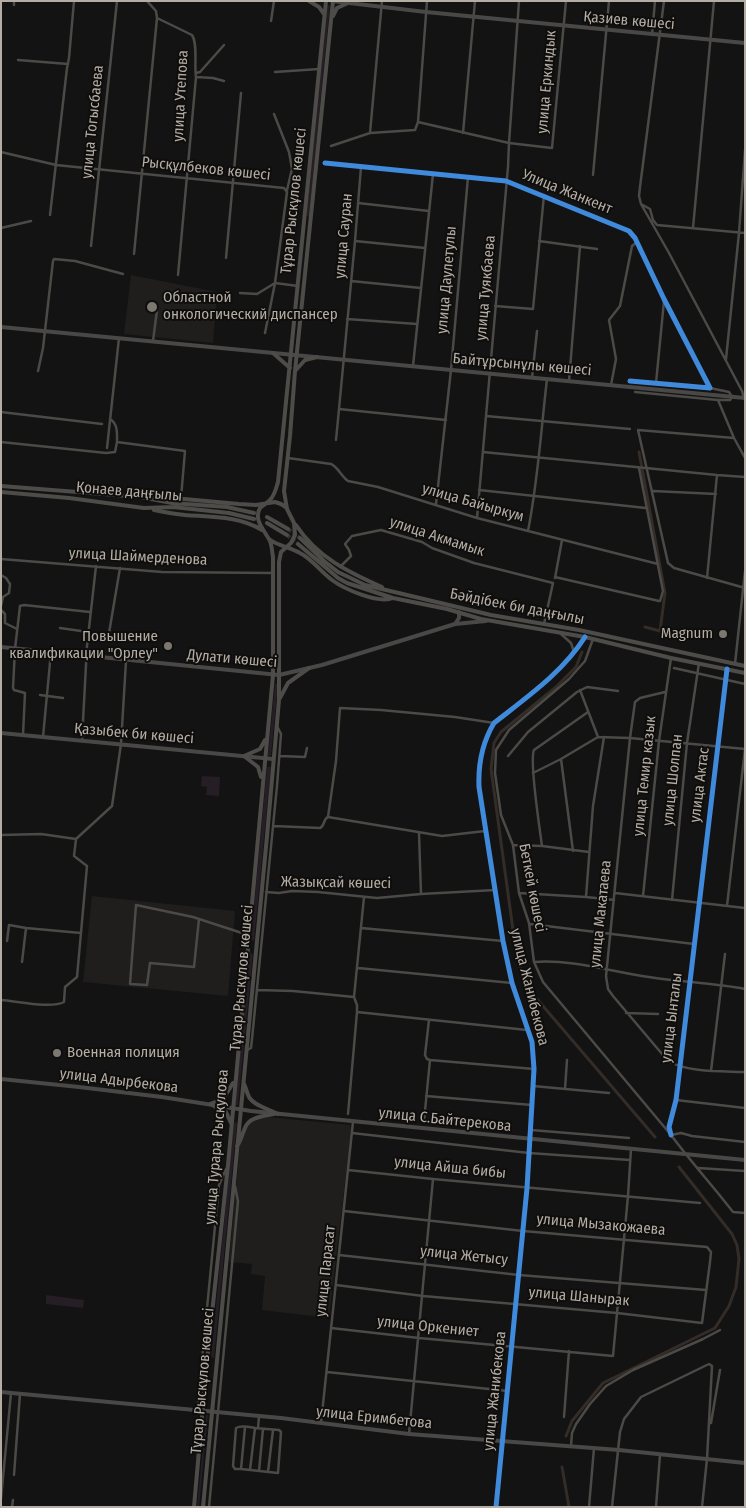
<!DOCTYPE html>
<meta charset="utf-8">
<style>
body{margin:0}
#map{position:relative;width:746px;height:1508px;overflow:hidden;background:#131313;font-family:"Fira Sans Condensed",sans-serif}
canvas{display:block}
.frame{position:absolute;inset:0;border:2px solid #b4ada4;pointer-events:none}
</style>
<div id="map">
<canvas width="746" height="1508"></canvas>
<div class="frame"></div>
</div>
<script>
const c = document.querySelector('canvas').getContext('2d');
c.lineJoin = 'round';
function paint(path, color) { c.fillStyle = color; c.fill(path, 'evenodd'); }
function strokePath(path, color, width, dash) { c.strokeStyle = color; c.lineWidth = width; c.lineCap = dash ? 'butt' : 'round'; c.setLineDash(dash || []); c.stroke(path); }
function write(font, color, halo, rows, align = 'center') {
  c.font = font + ' "Fira Sans Condensed",sans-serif'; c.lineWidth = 4; c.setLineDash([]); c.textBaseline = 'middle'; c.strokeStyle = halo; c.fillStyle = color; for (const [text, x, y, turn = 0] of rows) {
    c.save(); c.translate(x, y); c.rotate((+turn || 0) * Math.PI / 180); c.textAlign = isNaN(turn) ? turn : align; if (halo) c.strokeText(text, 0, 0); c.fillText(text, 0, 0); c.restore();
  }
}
paint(new Path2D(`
 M 292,202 L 301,203 L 297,225 L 289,224 Z
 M 131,275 L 217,292 L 213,343 L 124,334 Z
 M 92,896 L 235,911 L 228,996 L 83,982 Z
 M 258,1116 L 350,1125 L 351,1131 L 329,1318 L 262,1310 L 265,1276 L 251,1274 L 252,1264 L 229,1262 L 240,1144 L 245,1125 L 249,1119 Z`), '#1f1e1d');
paint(new Path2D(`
 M 327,5 L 330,6 L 309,216 L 306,216 Z
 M 275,684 L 278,684 L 271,756 L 268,755 Z
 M 267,767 L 271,767 L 254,941 L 251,940 Z
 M 202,776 L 220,777 L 219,796 L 206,795 L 207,787 L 201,786 Z
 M 249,953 L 253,954 L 238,1105 L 235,1105 Z
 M 234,1122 L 237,1123 L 214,1358 L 211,1357 Z
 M 46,1295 L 84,1300 L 83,1308 L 46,1304 Z
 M 206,1415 L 208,1415 L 199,1507 L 197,1507 Z`), '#251e25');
strokePath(new Path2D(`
 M 639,452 L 665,593 L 660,631 L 645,627
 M 582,652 L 576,667 L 556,687 L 501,732 L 494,743 L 491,769 L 516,952 L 525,985 L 655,1137
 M 566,1436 L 572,1421 L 603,1383 L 715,1328 L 729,1306 L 736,1287 L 739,1259 L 737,1245 L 732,1234 L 679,1167
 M 562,1467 L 569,1507`), '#342c27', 3);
strokePath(new Path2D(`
 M 288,529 L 300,538
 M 287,535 L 298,544`), '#333230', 4, [4, 2]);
strokePath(new Path2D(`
 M 147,1 L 156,11 L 157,18 L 192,35 C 198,44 194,65 196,77 L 178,275
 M 664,1 L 640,187 L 639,196 L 641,204 L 669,253 L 742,391 L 744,398
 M 14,5 L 14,1
 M 271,21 L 274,1
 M 652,35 L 655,1
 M 18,60 L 68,64
 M 275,72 L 319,69
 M 196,73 L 200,72 L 224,45
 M 196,77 L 213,78 L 224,81
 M 274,114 L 289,152 L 292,169 L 287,190
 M 418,122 L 509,143 L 552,148 L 566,1
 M 370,133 L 382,1
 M 463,133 L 475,1
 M 331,146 L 370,133 L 415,130 L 418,122 L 427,1
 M 1,152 L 56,165 L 284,188 L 287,192 L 275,283 L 298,286
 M 325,163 L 506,181 L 629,231 L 635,238 L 664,299 L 710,388 L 630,381
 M 361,167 L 355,241 L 339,409 L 446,420
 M 593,175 L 609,1
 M 358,203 L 429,211
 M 641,204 L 650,209 L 653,220 L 657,225 L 745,233
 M 50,215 L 67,68 L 69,58 L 74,1
 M 1,228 L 31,221
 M 693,228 L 714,1
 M 355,241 L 425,248
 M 539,241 L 597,249
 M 91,246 L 117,1
 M 134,254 L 157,18
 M 226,258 L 241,93
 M 351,281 L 421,288
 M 240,293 L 257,294 L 275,283 L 265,333
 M 495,306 L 533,309 L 544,195
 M 347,319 L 417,324
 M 153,341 L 157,310
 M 726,359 L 739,233 L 745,150
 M 413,366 L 433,174
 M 38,371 L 43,348 L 53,261 L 54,259 L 75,261 L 123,274
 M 532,378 L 537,331
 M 569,381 L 580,246
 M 656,383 L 664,301
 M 611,385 L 616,359 L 609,320 L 620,306 L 632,246 L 637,242
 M 710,388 L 729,392 L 732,397 L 730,400 L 718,400
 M 635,392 L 718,400 L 734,438 L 745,458
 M 1,412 L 102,424
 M 486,416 L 630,429
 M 110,419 C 118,424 117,433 117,442 L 185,451 L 181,498
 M 734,438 L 638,430 L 668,563 L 674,568 L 745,588
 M 336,440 L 339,409
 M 1,442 L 106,453 L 115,452 L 117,442
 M 107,448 L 119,338
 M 483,452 L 717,475 L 745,477
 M 288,458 L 331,464 C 338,467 341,476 348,481 L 378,487 L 477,518 L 658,564
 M 479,490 L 646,508
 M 653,491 L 716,494
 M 436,504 L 451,370 L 468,177
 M 477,518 L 508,167 L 509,143 L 519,1
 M 528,531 C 538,481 541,430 547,379
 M 1,559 L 162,572 L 273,573
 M 340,567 L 351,556 L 349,550 L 345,544 L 352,536 L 381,530 L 422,542 L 432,548 L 474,563 L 553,583
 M 1,575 L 6,578 L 10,584 L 9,593 L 3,597 L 1,606
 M 555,577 L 659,601 L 660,601 L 663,591 L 639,468
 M 555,578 L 562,540
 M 707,578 L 717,475
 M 1,610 L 5,614 L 5,623 L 17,629
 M 544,624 L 553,583
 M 60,628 L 88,632
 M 561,634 L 571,643 L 574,652
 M 88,638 L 116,640
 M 108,639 L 120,568
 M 593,639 L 585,661 L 569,679 L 509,730 L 496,750 L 495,773 L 501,815 L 513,845 L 519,893 L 529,923 L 534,962 L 543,982 L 671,1135 C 691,1162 713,1186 733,1212 L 745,1213
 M 735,664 L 745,571
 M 674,668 L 745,684
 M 580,690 L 598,737
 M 665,692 L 640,698 L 635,702 L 630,738 L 606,976 L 608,989 L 613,996 L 668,1061 C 689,1073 722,1071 745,1072
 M 40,695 L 63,698
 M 23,735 L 25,693 L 14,690 L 13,688 L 15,649 L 20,606 L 24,605 L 90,612
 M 43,737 L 51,652
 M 82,740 L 87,646 L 96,566
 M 280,756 L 305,757 L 307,748
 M 508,756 L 528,732 L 577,692 L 587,687 L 618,691
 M 561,759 L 573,851
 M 533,773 L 561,759 L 598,737 L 630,738 L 745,749
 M 328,817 L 336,761 L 340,708 L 381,710 L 455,717 L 494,723
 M 274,826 L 320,828 C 325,826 323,819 328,817 L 442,836 L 485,831
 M 419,833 L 421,894
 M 1,835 L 41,834 L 76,839
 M 513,845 L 542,846 L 589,852
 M 542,846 C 540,830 529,761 534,750 L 588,712
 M 266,892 L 279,893 L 292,891 L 318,892 L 377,898 L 421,894 L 495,890
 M 519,893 L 586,897 L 614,900
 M 615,893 L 745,908
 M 643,896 L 659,741 L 671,658
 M 586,897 L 593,806 L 604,737
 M 672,900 L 687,743 L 699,663
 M 727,906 L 745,749
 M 199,919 L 194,967 L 150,963 L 147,985 L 130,984 L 136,905 L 193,917 L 248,935
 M 530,924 L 694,944
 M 361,928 L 503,941
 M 7,941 L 9,925 L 26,928
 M 22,962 L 26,928 L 81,933
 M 534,962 C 574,959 611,972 649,977 C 681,982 713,983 745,989
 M 358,968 L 512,983
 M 257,990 L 293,991 L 354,997
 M 1,1000 C 17,1001 51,1009 64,1002 L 65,987 L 77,977 L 87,866 L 74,856 L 76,839 L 112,806 L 121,744 L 126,661
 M 357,1012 L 527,1030
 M 626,1013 L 658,1014
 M 429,1020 L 425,1055 L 427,1059 L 430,1060
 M 247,1050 L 251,1048 L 252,1039 L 277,786 L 281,734 L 277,726
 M 430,1060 L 534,1069
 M 711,1071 L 725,954
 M 533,1086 L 609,1093
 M 565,1089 L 567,1060
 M 426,1096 L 532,1105
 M 676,1100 L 745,1108
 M 348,1114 L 357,1012 L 357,1005 L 354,997 L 364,897
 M 424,1121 L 430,1060
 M 531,1130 L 629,1138
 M 352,1133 L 529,1153 L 630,1160
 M 671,1133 L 669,1127 L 676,1100 L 727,669
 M 671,1135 L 681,1133 L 692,1136 L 745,1142
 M 698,1168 L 745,1171
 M 348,1170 L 433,1179 L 700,1203
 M 339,1255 L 519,1275 L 706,1290
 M 336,1285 L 423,1296 L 617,1313 L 702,1323 L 710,1262 L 711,1252 L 707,1247 L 523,1231 L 344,1211
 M 331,1328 L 419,1338 L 613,1356 L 628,1196 L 631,1149
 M 327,1372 L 508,1391
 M 197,1411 L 219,1185 L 226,1169
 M 564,1417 L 569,1351
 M 321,1423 L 353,1122
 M 711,1423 L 720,1370
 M 245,1427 L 241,1469 L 235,1469 L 233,1466 L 236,1428 C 241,1425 249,1427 255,1428
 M 258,1428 L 259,1417
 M 409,1434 L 433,1179
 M 571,1446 L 572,1433 L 576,1424 L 590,1404 L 606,1386 L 633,1370 L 703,1339 L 720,1330
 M 241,1469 L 278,1473 L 281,1432 L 279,1430 L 255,1428 L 250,1470
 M 259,1471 L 263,1429
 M 268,1472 L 273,1430
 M 14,1475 L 20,1394
 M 1,1499 L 11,1393
 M 12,1507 L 13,1500
 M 209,1507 L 238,1201 L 235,1186
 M 496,1507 L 527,1188 L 534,1069 L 532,1042 L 512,983 L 503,941 L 479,787 C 478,763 482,743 494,723 C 527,697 562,673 585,637
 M 589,1507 L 594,1448
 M 612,1507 L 620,1432 L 624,1419 L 641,1397 L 709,1364 L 712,1366 L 707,1459 L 702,1507
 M 656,1507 L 660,1455`), '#4b4a47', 2.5);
strokePath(new Path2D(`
 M 332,1 L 426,12 L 745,43
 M 1,327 L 745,398
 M 455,624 L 459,618 L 459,612
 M 1,647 L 279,675 L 322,665 L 455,624 L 486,621
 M 1,733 L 273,759
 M 1,1079 L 79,1087 L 162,1097 L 251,1111 L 745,1160
 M 1,1392 L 281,1418 L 409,1434 L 619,1450 L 745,1463`), '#494846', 4);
strokePath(new Path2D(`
 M 309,1 L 319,7 L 324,14
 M 333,16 L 337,8 L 348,3 L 346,1
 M 273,353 L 290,368
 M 295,371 L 305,360 L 317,357
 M 1,486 L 141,497 L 172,503 L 227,507 L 254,513
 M 1,492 L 69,498 L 144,508 L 173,507 L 229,513 L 254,519
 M 148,497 L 162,497 L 239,504 L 256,505 L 275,502 L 281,504 L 287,508
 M 154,510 C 164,512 175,514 185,515 C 211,517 239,516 262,530
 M 267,517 L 288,529
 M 267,523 L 287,535
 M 296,525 C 317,557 348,572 382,587
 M 300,538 L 324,561 L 338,572 L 365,585 L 491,615 L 579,630 L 745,666
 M 269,539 C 278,546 289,547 300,553 C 312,559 321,572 332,580 C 344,589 378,604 393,598
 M 298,544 L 338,578 L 347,583 L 393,598 L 447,609 L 481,619 L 585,637 L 671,658 L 745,673
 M 280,698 L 288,683 L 309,668
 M 244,756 L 258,767 L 261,777
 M 244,756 L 260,749 L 265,740
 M 244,1084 C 246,1088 247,1093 249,1097 C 254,1106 269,1109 278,1114
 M 210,1104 L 223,1099 L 233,1083
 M 212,1105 L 226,1112 L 231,1123
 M 237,1146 C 241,1141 242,1134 245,1128 C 249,1117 264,1116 274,1114
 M 194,1507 L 207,1360 L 228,1165 L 273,675 L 273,557 C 272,552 272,546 270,541 C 265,531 253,520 260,508 C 263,505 267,503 270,500 C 275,495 276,488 278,482 L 326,1
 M 203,1507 L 267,836 L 279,700 L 279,562 L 281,552 L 291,543 L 295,535 L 294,523 L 287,509 L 284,491 L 290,436 L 295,371 L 333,1`), '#4d4c49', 4);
strokePath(new Path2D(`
 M 325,163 L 506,181 L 629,231 L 635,238 L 664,299 L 710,388 L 630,381
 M 671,1135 L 669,1127 L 676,1100 L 727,669
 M 496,1507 L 527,1188 L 534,1069 L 532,1042 L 512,983 L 503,941 L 479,787 C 478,763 482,743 494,723 C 527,697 562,673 585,637`), '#408adc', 5);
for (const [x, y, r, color] of [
 [152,307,6,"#7c7771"],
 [723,634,5,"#7c7771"],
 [168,646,5,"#7c7771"],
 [57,1053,5,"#7c7771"]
]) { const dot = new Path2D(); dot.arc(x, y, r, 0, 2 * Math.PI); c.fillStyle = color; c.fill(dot); strokePath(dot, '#0f0e0d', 2); }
write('15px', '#b4ada4', '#0f0e0d', [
 ["Қазиев көшесі",629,21,5],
 ["улица Еркиндык",547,82,-85],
 ["улица Утепова",181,96,-87],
 ["улица Тогысбаева",93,122,-84],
 ["Рысқұлбеков көшесі",206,169,6],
 ["Улица Жанкент",567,192,22],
 ["Тұрар Рыскұлов көшесі",294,201,-84],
 ["улица Сауран",344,236,-85],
 ["улица Даулетулы",447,280,-85],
 ["улица Туякбаева",486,288,-85],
 ["Байтұрсынұлы көшесі",522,365,5],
 ["Қонаев даңғылы",129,492,5],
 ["улица Байыркум",473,503,16],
 ["улица Акмамык",437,537,18],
 ["улица Шаймерденова",138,557,3],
 ["Бәйдібек би даңғылы",517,607,11],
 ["Дулати көшесі",232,659,5],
 ["Қазыбек би көшесі",134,734,5],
 ["улица Темир казык",645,776,-84],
 ["улица Шолпан",673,780,-84],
 ["улица Актас",700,785,-83],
 ["Жазықсай көшесі",336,883,1],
 ["Беткей көшесі",532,888,79],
 ["улица Макатаева",601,914,-84],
 ["Тұрар Рыскұлов көшесі",242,978,-85],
 ["улица Жанибекова",529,987,76],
 ["улица Ынталы",672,1018,-83],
 ["улица Адырбекова",119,1081,7],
 ["улица С.Байтерекова",445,1120,6],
 ["улица Турара Рыскулова",217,1147,-85],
 ["улица Айша бибы",450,1168,6],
 ["улица Мызакожаева",601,1225,5],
 ["улица Жетысу",464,1256,6],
 ["улица Парасат",326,1271,-84],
 ["улица Шанырак",579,1297,5],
 ["улица Оркениет",428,1327,6],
 ["Тұрар Рыскұлов көшесі",203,1381,-85],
 ["улица Жанибекова",495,1391,-84],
 ["улица Еримбетова",374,1418,6]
]);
write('15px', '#b4ada4', '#0f0e0d', [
 ["Областной",163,298],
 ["онкологический диспансер",163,315],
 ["Magnum",713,634,"right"],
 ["Повышение",158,637,"right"],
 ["квалификации \"Орлеу\"",158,654,"right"],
 ["Военная полиция",67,1053]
], 'left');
</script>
